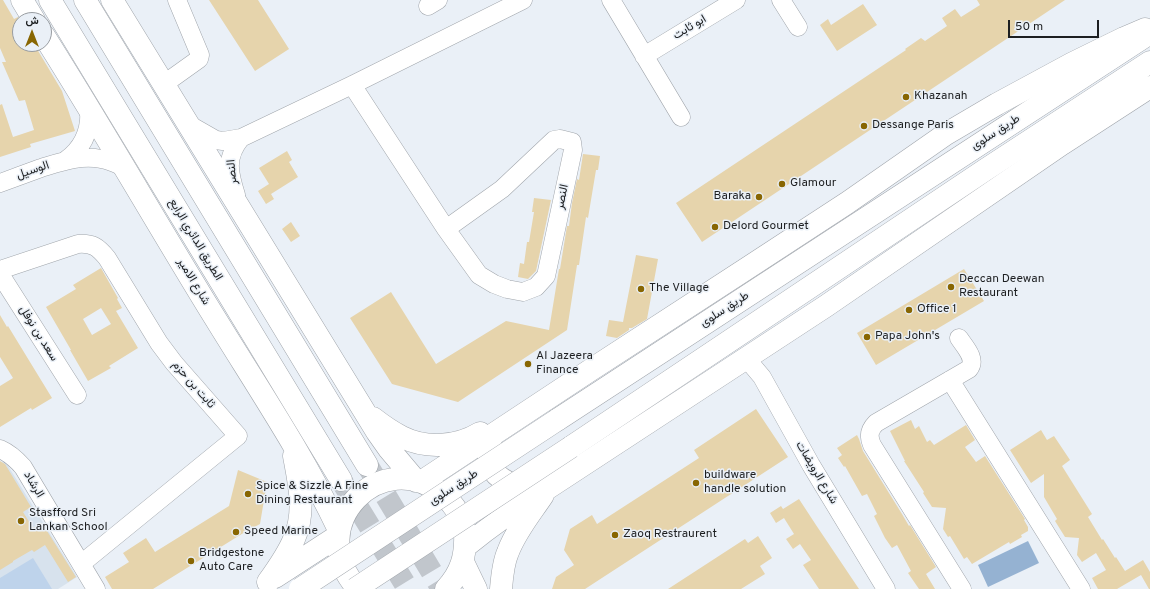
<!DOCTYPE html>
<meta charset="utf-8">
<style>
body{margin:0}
#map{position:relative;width:1150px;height:589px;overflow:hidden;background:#eaf0f7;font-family:Overpass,Vazirmatn,sans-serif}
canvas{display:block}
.north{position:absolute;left:12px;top:12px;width:40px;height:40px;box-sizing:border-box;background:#eaf0f7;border:1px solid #989ca1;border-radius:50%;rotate:0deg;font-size:11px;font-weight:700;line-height:16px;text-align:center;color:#1d1f21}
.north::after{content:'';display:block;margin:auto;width:14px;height:18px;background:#886602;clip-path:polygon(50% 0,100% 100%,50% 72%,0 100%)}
.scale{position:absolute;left:1008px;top:20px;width:91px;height:18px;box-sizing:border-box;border:2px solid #1d1f21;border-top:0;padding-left:5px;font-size:12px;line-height:14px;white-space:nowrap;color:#1d1f21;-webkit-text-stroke:3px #eaf0f7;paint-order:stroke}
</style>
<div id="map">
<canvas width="1150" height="589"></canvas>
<div class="north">ش</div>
<div class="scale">50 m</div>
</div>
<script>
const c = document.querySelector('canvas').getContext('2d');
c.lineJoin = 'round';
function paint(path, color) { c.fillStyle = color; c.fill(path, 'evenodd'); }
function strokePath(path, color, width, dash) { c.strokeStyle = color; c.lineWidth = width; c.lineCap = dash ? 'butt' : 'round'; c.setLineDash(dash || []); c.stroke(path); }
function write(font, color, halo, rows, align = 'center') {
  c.font = font + ' Overpass,Vazirmatn,sans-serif'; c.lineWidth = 3; c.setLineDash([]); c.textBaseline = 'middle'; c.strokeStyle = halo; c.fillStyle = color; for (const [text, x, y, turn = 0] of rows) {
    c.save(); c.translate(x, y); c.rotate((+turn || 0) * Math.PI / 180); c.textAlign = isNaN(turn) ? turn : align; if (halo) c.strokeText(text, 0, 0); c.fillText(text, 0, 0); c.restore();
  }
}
paint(new Path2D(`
 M 5,461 L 77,577 L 58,589 L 0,589 L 0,464 Z`), '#d7e2ed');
paint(new Path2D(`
 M 33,558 L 52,589 L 0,589 L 0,578 Z`), '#bed3eb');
paint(new Path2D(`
 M 1028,541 L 1039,563 L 988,587 L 978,565 Z`), '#95b2d2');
paint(new Path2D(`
 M 0,0 L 3,0 L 14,19 L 18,17 L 20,21 L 20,44 L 34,44 L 62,91 L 75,131 L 30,144 L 31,147 L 0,157 L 0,105 L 2,104 L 13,137 L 34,130 L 25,100 L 19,101 L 2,62 L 6,62 L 0,48 Z
 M 209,0 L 258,0 L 289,49 L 255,71 Z
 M 977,0 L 1065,0 L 702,242 L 676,203 L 906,50 L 905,49 L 921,38 L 925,41 L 947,26 L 942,18 L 955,9 L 961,17 L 980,5 Z
 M 863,4 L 877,25 L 837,51 L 820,25 L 828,19 L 831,25 Z
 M 287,151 L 292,160 L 289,162 L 298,177 L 271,194 L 274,199 L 266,204 L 258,191 L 269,184 L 259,168 Z
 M 583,154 L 600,156 L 598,170 L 596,170 L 588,218 L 586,217 L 579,265 L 577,265 L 567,330 L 458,402 L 392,384 L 350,318 L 391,292 L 436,364 L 506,321 L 549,330 L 559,269 L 560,269 L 567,226 L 569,226 L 572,203 L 577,179 L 579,180 Z
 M 534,198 L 551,200 L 536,271 L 528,279 L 518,277 L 520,263 L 524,264 L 527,242 L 529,242 L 534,212 L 532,212 Z
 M 291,222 L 300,236 L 291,242 L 282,229 Z
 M 636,255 L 658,259 L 647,319 L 632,328 L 629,328 L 629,330 L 617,338 L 606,336 L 609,320 L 623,322 Z
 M 101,268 L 118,298 L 117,299 L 122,308 L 116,311 L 138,348 L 109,366 L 111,368 L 88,381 L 70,350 L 71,350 L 46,307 L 76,289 L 73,285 ZM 101,308 L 111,324 L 92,335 L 83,319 Z
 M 964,269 L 984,301 L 876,365 L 857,333 Z
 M 0,315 L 7,327 L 8,326 L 52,398 L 32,410 L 31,408 L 0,427 L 0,386 L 13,378 L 0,357 Z
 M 756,409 L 788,457 L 585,589 L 552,589 L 556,577 L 574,565 L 564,550 L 570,529 L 592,515 L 597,524 L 699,458 L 694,450 Z
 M 911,420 L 915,429 L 919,426 L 927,442 L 930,440 L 934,445 L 966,425 L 975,440 L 965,447 L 976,462 L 985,456 L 1025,519 L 1024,520 L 1028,527 L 1028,531 L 1021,535 L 1022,537 L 1010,544 L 1009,542 L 972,564 L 967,557 L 964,559 L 950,536 L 948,537 L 943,529 L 946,508 L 932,507 L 923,493 L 924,492 L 904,461 L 905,461 L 890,431 Z
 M 1041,430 L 1047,440 L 1054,436 L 1070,460 L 1062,466 L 1092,514 L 1088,517 L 1102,540 L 1103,539 L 1115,558 L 1116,557 L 1125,571 L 1143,560 L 1150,572 L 1150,589 L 1149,589 L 1141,575 L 1117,589 L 1098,589 L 1092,578 L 1106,570 L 1096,553 L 1082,562 L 1077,555 L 1079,538 L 1065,537 L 1055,521 L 1057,519 L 1044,497 L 1044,474 L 1031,483 L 1010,450 Z
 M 857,435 L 859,439 L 863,451 L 902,514 L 909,526 L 910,525 L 936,567 L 926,574 L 935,589 L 919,589 L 908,573 L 911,571 L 897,545 L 892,548 L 885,538 L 874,516 L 877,514 L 867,494 L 862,496 L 845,466 L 844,467 L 838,458 L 842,455 L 837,448 Z
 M 0,461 L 5,464 L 31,507 L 23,512 L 33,528 L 42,523 L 76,577 L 68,582 L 45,545 L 34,552 L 32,550 L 13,561 L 13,562 L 0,570 Z
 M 238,470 L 267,482 L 260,524 L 245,532 L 153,589 L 112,589 L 105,577 L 129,562 L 123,553 L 146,538 L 155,552 L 229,506 Z
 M 799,499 L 816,525 L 859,589 L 819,589 L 803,565 L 811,560 L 800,544 L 793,549 L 786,539 L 794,534 L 784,518 L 776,523 L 770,513 L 781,506 L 783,509 Z
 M 758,536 L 772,558 L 760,566 L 765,574 L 741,589 L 668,589 L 745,539 L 748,543 Z`), '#e6d4ac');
strokePath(new Path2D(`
 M 369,468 L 442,589
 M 341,480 L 408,589`), '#c1c6cc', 22, [22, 11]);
const minor = new Path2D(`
 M 611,0 L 681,117
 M 781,0 L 798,27
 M 428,6 L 438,0
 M 644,56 L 736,0
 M 164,84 L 199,59 L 200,55 L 177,0
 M 352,85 L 446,229 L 479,275 L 494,284 L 507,289 L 523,292 L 536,287 L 546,276 L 573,150 L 572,142 L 560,139 L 554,140 L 502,189 L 446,229
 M 188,124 L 216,140 L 223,141 L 241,138 L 352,85 L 523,0
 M 66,160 C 84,147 91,129 89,107
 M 0,183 C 14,178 27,173 41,168 C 61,162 80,155 101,159 C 109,160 117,164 124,167
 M 236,195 C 229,173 225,157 241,138
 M 0,270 L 78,244 C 93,243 98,247 107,258 L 159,343 L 174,363 L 238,436 L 81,564
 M 0,274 L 77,395
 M 959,338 C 965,347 977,359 969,369 L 876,423 C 869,430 868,436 872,445 L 962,589
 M 746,358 L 762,377 L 811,465 L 886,589
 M 950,380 L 1081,589
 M 0,449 C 9,453 16,459 23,467 L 96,589`);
const major = new Path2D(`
 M 22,0 L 34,20
 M 112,0 L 377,432 L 389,449 L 416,481
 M 44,36 C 103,129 157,224 215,318 C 258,388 304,456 339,530
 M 373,418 C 382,425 392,432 402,437 C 426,449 457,447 480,433
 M 491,446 C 484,466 496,478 514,485 C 518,487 523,490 529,490
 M 421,482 L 589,371 L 746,269 L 847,203 L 946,134 L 997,104 L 1071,64 L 1124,38 L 1145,29
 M 466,546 C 492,525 519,506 548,488 L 826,306 L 1062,144 L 1150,87
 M 463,562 L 476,589
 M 275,577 L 338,536
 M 268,582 C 278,568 288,554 294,539 C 306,512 299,483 294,456
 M 358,589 C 300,525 383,443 443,495 C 454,504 464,519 465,534 C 466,556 461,573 446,589
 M 501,589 C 502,577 503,563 508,552 C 516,531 531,513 543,495`);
const highway = new Path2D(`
 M 50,0 L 341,480
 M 85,0 L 367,465
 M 557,420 L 1150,33
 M 571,447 L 985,170 L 1150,62`);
strokePath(minor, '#a0a5ab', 19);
strokePath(major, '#a0a5ab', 23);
strokePath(highway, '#a0a5ab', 23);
strokePath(minor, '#fff', 18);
strokePath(major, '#fff', 22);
strokePath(highway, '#fff', 22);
const highwayBridge = new Path2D(`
 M 300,589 L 557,420
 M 355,589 L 571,447`);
strokePath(highwayBridge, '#a0a5ab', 23, []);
strokePath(highwayBridge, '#fff', 22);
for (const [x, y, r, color] of [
 [906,97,4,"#886602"],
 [864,126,4,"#886602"],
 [782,184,4,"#886602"],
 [759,197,4,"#886602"],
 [715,227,4,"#886602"],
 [951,287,4,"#886602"],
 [641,289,4,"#886602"],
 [909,310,4,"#886602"],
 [867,337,4,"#886602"],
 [528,364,4,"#886602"],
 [696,483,4,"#886602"],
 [248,494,4,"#886602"],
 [21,521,4,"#886602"],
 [236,532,4,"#886602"],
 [615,535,4,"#886602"],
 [191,561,4,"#886602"]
]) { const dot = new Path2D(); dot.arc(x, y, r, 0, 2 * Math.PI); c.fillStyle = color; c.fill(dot); strokePath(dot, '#eaf0f7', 1.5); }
write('12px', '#1d1f21', '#eaf0f7', [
 ["ابو ثابت",690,28,-31],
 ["طريق سلوى",996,133,-33],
 ["الوسيل",33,171,-19],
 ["النصر",233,172,-95],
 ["النصر",563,197,-78],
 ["الطريق الدائري الرابع",195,240,59],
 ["شارع الامير",193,282,59],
 ["طريق سلوى",725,310,-33],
 ["سعد بن نوفل",38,334,58],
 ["ثابت بن حزم",193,385,49],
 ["شارع الرويضات",816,473,59],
 ["الرشاد",33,485,59],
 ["طريق سلوى",454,488,-33]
]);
write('12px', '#1d1f21', '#eaf0f7', [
 ["Khazanah",914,97],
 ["Dessange Paris",872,126],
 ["Glamour",790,184],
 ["Baraka",751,197,"right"],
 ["Delord Gourmet",723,227],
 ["Deccan Deewan",959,280],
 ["Restaurant",959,294],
 ["The Village",649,289],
 ["Office 1",917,310],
 ["Papa John's",875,337],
 ["Al Jazeera",536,357],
 ["Finance",536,371],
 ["buildware",704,476],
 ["handle solution",704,490],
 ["Spice & Sizzle A Fine",256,487],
 ["Dining Restaurant",256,501],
 ["Stasfford Sri",29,514],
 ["Lankan School",29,528],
 ["Speed Marine",244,532],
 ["Zaoq Restraurent",623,535],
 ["Bridgestone",199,554],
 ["Auto Care",199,568]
], 'left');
</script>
